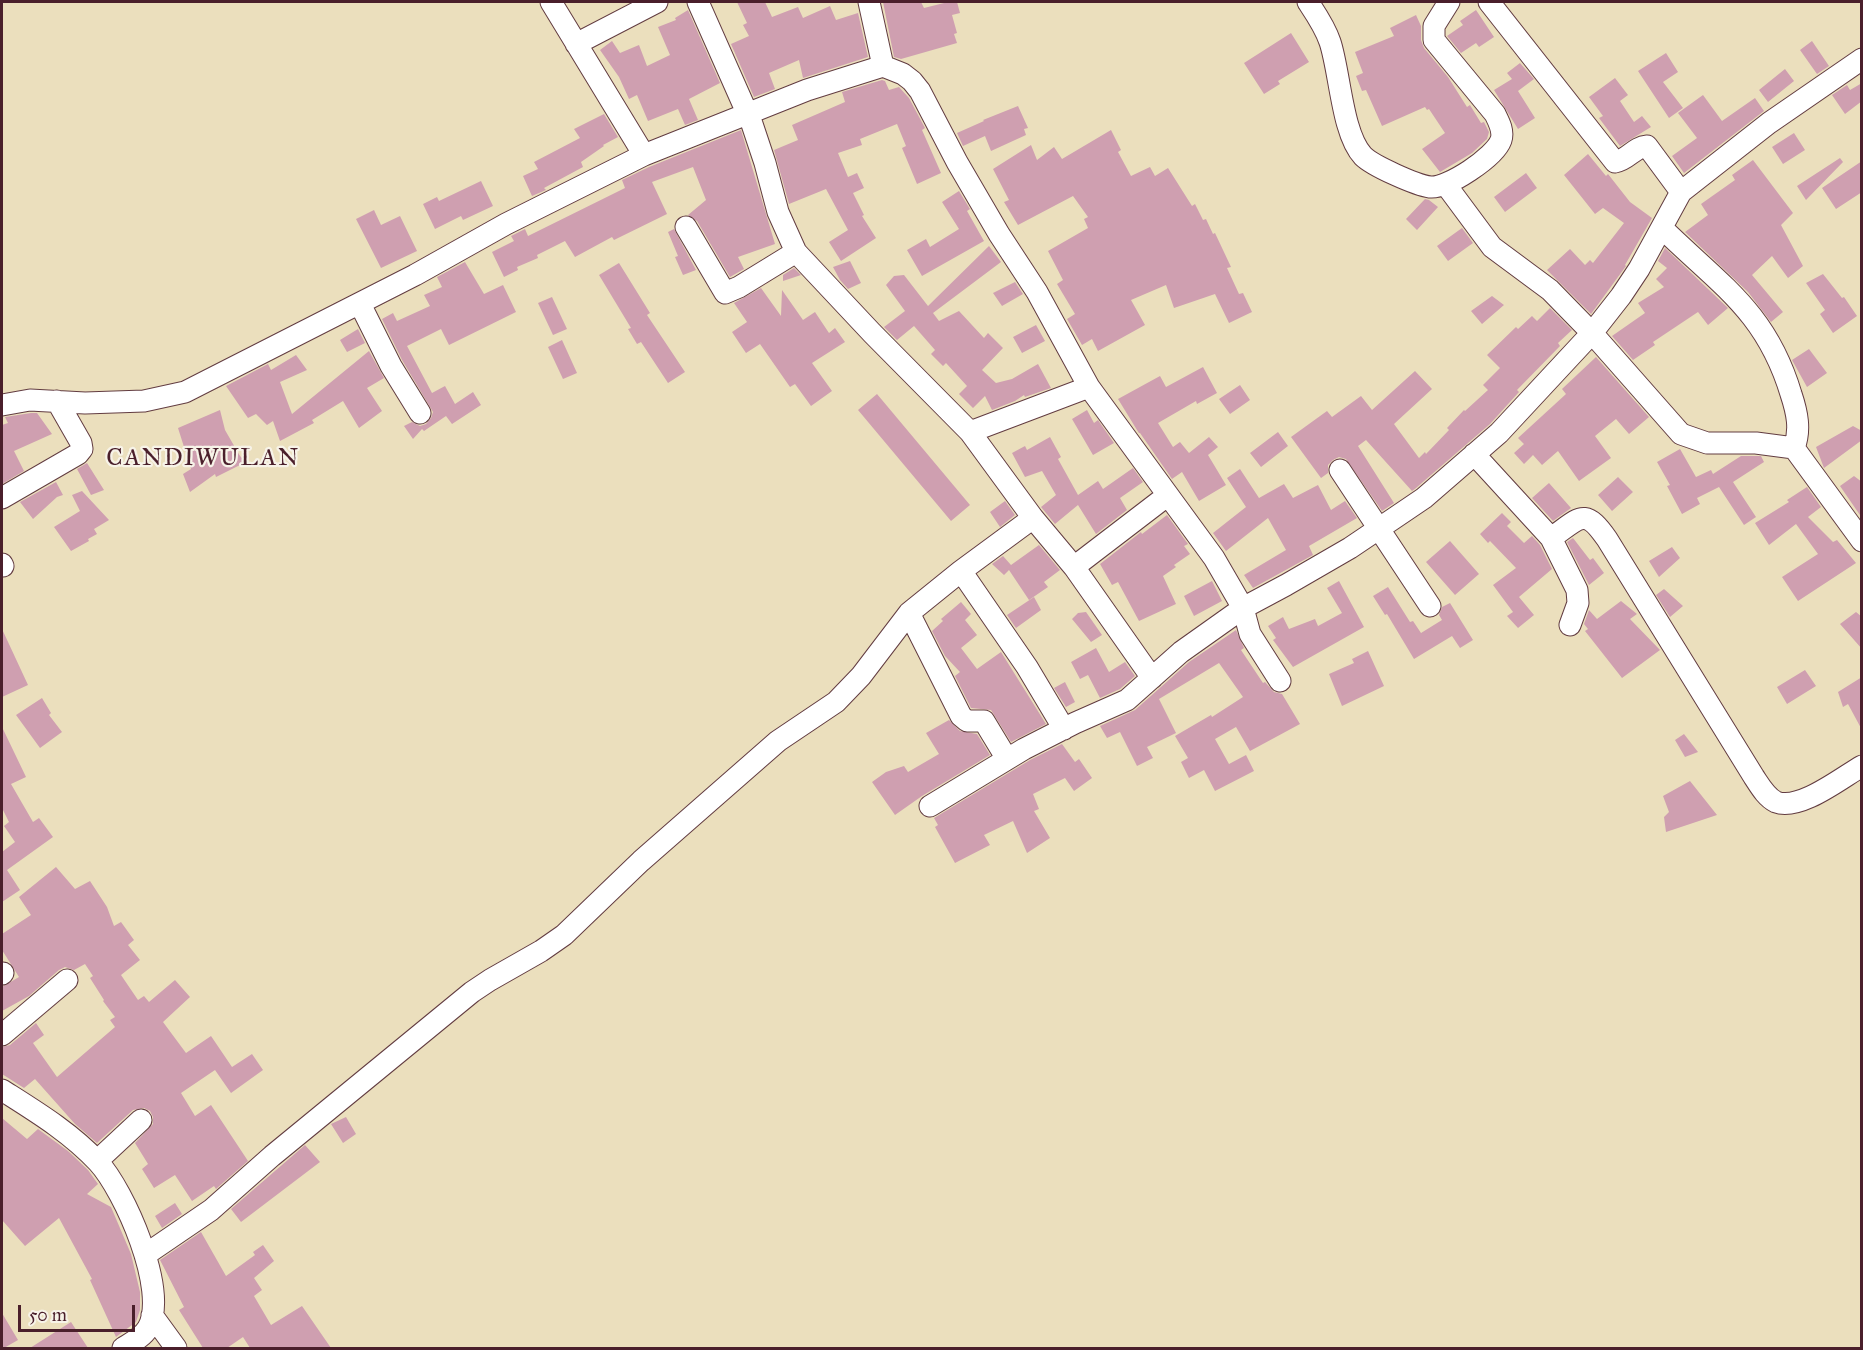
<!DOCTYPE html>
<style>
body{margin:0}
#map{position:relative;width:1863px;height:1350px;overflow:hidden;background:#ebdfbd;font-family:"IM FELL Great Primer",serif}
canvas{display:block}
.frame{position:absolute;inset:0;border:3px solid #4a1f2b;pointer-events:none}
.scale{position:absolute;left:18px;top:1305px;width:117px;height:27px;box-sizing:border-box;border:3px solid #4a1f2b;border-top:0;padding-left:8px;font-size:18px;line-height:21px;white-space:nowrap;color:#4a1f2b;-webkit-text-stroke:4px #f7f3e8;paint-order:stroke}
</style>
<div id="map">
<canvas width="1863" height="1350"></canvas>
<div class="frame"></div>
<div class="scale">50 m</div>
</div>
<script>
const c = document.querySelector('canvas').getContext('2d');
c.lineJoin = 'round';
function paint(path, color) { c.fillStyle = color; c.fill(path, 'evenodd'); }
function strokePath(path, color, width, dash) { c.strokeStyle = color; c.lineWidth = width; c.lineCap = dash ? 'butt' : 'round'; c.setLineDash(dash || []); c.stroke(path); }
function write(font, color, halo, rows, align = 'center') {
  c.font = font + ' "IM FELL Great Primer",serif'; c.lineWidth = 4.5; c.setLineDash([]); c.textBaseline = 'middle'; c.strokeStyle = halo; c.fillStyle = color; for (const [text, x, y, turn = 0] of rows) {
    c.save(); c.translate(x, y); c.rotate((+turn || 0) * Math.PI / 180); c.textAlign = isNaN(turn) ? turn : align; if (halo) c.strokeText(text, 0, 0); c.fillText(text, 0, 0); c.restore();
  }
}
paint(new Path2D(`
 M 737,2 L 765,2 L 772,17 L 798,7 L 803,18 L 830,6 L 836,20 L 858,13 L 868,57 L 803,78 L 799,60 L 769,73 L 775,89 L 754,97 L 731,44 L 749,36 L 743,25 L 747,23 Z
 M 883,2 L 921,2 L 924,8 L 948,2 L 957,2 L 960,13 L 952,15 L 957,33 L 954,34 L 957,43 L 901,59 L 894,57 Z
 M 688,10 L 720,83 L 689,99 L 698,120 L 685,125 L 678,109 L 648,121 L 637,95 L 629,99 L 619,77 L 600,50 L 612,41 L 620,53 L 639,45 L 647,66 L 670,55 L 658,27 L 676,20 L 675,18 Z
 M 1476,10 L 1494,37 L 1479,47 L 1476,43 L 1461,53 L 1447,36 L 1463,25 L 1460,21 Z
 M 1416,15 L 1421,26 L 1421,40 L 1424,48 L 1448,77 L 1467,107 L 1470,105 L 1481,123 L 1484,122 L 1489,132 L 1487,139 L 1472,153 L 1440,172 L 1422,149 L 1445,133 L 1429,109 L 1427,110 L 1425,107 L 1382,126 L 1366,90 L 1362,91 L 1356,76 L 1363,73 L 1355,52 L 1394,36 L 1390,28 Z
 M 1291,33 L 1309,62 L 1278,81 L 1280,84 L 1264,94 L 1244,63 Z
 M 1812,41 L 1829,66 L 1817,74 L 1800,50 Z
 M 1666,53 L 1678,72 L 1663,82 L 1683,108 L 1669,118 L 1638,71 Z
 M 1520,63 L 1534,79 L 1518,91 L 1535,118 L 1518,129 L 1494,90 L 1512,79 L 1507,73 Z
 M 1785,69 L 1794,81 L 1768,102 L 1759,90 Z
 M 1615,78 L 1628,95 L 1620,101 L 1634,122 L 1642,116 L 1651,127 L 1620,146 L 1599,118 L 1603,116 L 1589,97 Z
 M 882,80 L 885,81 L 889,90 L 899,87 L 909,98 L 925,128 L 922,130 L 941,173 L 917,184 L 902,148 L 906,146 L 897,124 L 860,139 L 862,145 L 838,153 L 848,177 L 857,173 L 864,188 L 853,193 L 864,215 L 862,216 L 876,238 L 841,261 L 829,242 L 848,230 L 826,189 L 789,204 L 774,150 L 798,140 L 792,125 L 845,102 L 842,92 Z
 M 1862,83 L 1862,101 L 1845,114 L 1832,95 L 1847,85 L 1850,90 Z
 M 1703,95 L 1722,121 L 1755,98 L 1764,111 L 1684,173 L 1672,156 L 1697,138 L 1678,113 Z
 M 1018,106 L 1028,128 L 1024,129 L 1026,135 L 991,151 L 985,136 L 963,146 L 957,133 L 984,121 L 983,120 Z
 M 604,114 L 618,137 L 603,145 L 604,146 L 581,162 L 583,167 L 544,188 L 546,190 L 532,196 L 523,176 L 538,169 L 534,162 L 580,138 L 574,129 Z
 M 741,130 L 775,244 L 738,257 L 744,269 L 730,277 L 697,221 L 688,215 L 706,200 L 693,167 L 652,182 L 667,214 L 614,240 L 612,237 L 575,257 L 565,241 L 537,255 L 538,258 L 517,267 L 518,270 L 504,277 L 492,252 L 514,241 L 511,236 L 525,229 L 528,236 L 625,188 L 622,180 L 649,167 Z
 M 1111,130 L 1121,150 L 1118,152 L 1131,176 L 1150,167 L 1155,176 L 1168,168 L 1192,206 L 1195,204 L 1203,220 L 1206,219 L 1213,234 L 1215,233 L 1231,267 L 1227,268 L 1239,294 L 1243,293 L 1252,312 L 1229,323 L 1215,294 L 1174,308 L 1166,285 L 1131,300 L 1145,325 L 1098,351 L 1092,339 L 1082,345 L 1067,319 L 1075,314 L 1057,284 L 1063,280 L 1048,251 L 1088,228 L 1084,219 L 1088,217 L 1073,196 L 1018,225 L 1004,202 L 1009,200 L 993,169 L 1031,145 L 1037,160 L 1054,147 L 1062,159 Z
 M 1794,133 L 1805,150 L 1783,164 L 1772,147 Z
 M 1588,154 L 1606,176 L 1608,174 L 1630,202 L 1652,218 L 1625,265 L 1626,266 L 1591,314 L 1547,270 L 1570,249 L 1585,265 L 1590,260 L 1593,263 L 1624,223 L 1603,208 L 1595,214 L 1564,175 Z
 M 1840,158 L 1843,162 L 1806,200 L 1797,186 Z
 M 1753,160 L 1793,213 L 1781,225 L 1803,266 L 1788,278 L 1772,256 L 1752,275 L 1783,312 L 1771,322 L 1748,292 L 1685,232 L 1708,215 L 1701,204 L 1735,180 L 1732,175 Z
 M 1862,161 L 1862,192 L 1836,209 L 1822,188 Z
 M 1526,173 L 1537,188 L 1505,212 L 1494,197 Z
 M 481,181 L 493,206 L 463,220 L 461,216 L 435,229 L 423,204 L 437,197 L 439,201 Z
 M 959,191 L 970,209 L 967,211 L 984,241 L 922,276 L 907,250 L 926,239 L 930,247 L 959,229 L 942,202 Z
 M 1425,199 L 1429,200 L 1438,207 L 1417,230 L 1406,219 Z
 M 374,210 L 381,225 L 400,216 L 417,251 L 381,268 L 356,219 Z
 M 1462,228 L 1473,243 L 1448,261 L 1437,246 Z
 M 674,229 L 696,270 L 683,275 L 675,257 L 678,256 L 668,232 Z
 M 989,246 L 1001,262 L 933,313 L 939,321 L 959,311 L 984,338 L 988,333 L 1003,348 L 982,370 L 996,383 L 1012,379 L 1038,364 L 1051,388 L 1025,397 L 1024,395 L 1015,401 L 992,410 L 985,396 L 973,408 L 959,394 L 967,386 L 946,363 L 943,366 L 931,354 L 935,350 L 914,326 L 897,340 L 884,327 L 905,311 L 886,285 L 894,276 L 904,275 L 928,306 Z
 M 1665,248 L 1728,308 L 1708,325 L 1698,312 L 1653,342 L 1655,345 L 1633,360 L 1612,336 L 1645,313 L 1638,303 L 1664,287 L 1656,279 L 1667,268 L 1658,261 Z
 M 850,261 L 861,283 L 848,289 L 840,280 L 833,267 Z
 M 465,262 L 484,294 L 503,285 L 516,312 L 449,345 L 441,329 L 407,346 L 432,393 L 445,386 L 455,404 L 473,392 L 481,405 L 452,424 L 446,416 L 424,431 L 422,429 L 413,439 L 404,426 L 412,422 L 420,426 L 426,424 L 431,418 L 433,412 L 402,360 L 382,319 L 393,313 L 397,321 L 430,306 L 424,295 L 442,287 L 437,277 Z
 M 619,263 L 650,313 L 647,315 L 685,372 L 668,383 L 641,342 L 637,344 L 628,329 L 631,328 L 599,275 Z
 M 794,268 L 801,275 L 783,281 L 783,275 Z
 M 1823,274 L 1842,298 L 1844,297 L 1857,316 L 1833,333 L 1820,314 L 1825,310 L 1806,283 Z
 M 1015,282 L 1023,294 L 1002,306 L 993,293 Z
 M 761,288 L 781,316 L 782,290 L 803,320 L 815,312 L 829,333 L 835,328 L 845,342 L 812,363 L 832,391 L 811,406 L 795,384 L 790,387 L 760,344 L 746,353 L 732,332 L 747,322 L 734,303 Z
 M 1492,296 L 1504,305 L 1482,324 L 1471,311 Z
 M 552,297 L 567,329 L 553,335 L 538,303 Z
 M 1550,308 L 1572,330 L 1558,343 L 1560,346 L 1517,390 L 1519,392 L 1490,424 L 1416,488 L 1412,491 L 1366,440 L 1358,446 L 1394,503 L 1382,511 L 1346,459 L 1339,457 L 1333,460 L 1328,465 L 1328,473 L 1321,478 L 1291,437 L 1327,411 L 1332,417 L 1361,396 L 1372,410 L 1415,371 L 1432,389 L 1394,424 L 1419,458 L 1425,452 L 1426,454 L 1449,430 L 1447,428 L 1464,410 L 1465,411 L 1488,390 L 1483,385 L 1500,368 L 1487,355 L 1516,327 L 1518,329 L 1532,316 L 1537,321 Z
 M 1036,325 L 1045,341 L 1022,353 L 1013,337 Z
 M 358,329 L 365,343 L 347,352 L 340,340 Z
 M 562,340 L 577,373 L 563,379 L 548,347 Z
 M 1809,349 L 1827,373 L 1807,387 L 1792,360 Z
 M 369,351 L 384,378 L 367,388 L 382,411 L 359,428 L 343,401 L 312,420 L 314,423 L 280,441 L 273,421 L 267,425 L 256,414 L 248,418 L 226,386 L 268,364 L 271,370 L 296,355 L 307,370 L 280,382 L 292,414 Z
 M 1596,357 L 1649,417 L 1629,434 L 1616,419 L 1595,436 L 1611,458 L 1579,481 L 1558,451 L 1542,465 L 1533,455 L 1524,464 L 1514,453 L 1524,444 L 1518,438 L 1566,394 L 1562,389 Z
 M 1203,367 L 1217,393 L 1197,404 L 1196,401 L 1158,423 L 1173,447 L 1180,442 L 1189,453 L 1209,437 L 1218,447 L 1208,455 L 1226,485 L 1199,501 L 1182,472 L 1172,479 L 1140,433 L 1139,433 L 1137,430 L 1118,399 L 1160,376 L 1166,387 Z
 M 1240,385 L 1250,400 L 1230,414 L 1219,399 Z
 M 877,394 L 970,505 L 951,521 L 858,410 Z
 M 220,410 L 225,430 L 240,456 L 246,462 L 216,477 L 215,474 L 190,492 L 183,474 L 191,469 L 178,428 Z
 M 1087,410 L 1094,423 L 1098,420 L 1114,443 L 1093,455 L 1072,419 Z
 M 31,413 L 37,413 L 52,434 L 14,451 L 24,471 L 2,484 L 2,425 L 8,423 L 5,417 Z
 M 1853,426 L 1862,431 L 1862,440 L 1824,468 L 1816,447 Z
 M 1278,432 L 1288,446 L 1261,467 L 1250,453 Z
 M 1050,437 L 1061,457 L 1058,459 L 1078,495 L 1098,481 L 1103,489 L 1133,468 L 1143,482 L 1120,498 L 1127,510 L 1096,534 L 1078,505 L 1055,524 L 1041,507 L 1056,495 L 1042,471 L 1025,477 L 1012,453 L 1025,446 L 1027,450 Z
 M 1680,449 L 1696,477 L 1711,470 L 1713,474 L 1741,456 L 1761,456 L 1764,462 L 1733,482 L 1756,517 L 1744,525 L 1719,487 L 1697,498 L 1700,504 L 1682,514 L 1667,486 L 1670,485 L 1657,462 Z
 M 87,463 L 104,490 L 91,495 L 77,469 Z
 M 1240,469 L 1259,498 L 1284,484 L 1293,498 L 1318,485 L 1331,510 L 1345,501 L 1357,518 L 1309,546 L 1313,555 L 1253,588 L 1244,575 L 1286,550 L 1268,518 L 1226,551 L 1213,533 L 1246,507 L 1227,478 Z
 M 1854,476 L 1862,482 L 1862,518 L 1840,486 Z
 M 1618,477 L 1633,492 L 1612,511 L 1598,495 Z
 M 56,482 L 63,495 L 57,497 L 33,519 L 20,502 Z
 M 1549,483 L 1571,508 L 1553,521 L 1532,498 Z
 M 1807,487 L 1821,507 L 1808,517 L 1833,542 L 1837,540 L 1856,563 L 1798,601 L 1782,577 L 1818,554 L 1796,524 L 1769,545 L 1755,523 L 1789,502 L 1787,500 Z
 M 82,491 L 109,520 L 94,529 L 97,534 L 88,539 L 89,541 L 71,551 L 54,527 L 80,511 L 72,495 Z
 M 1005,501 L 1015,515 L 1000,527 L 990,512 Z
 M 1502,513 L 1511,522 L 1507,526 L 1524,543 L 1532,536 L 1540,545 L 1552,569 L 1519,597 L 1534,615 L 1518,628 L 1507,616 L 1513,612 L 1493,585 L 1516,568 L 1490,541 L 1488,543 L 1480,534 Z
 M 1167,515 L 1188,544 L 1184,546 L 1190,554 L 1174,565 L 1176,567 L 1163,576 L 1176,604 L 1139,621 L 1118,582 L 1112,585 L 1100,564 L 1141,532 L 1142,534 Z
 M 1573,538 L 1590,560 L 1593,558 L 1604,573 L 1589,585 L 1567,542 Z
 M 1450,541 L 1479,574 L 1455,595 L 1426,562 Z
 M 1039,545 L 1060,570 L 1044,582 L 1048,587 L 1029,600 L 1009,570 L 1004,575 L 992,564 L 1003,556 L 1011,565 Z
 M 1672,547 L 1680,558 L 1659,577 L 1649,561 Z
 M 1212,581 L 1222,601 L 1194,616 L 1184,596 Z
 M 1339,581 L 1364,627 L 1293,667 L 1273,640 L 1276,638 L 1268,626 L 1283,617 L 1289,629 L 1315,619 L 1318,626 L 1342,613 L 1327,588 Z
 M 1388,587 L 1410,622 L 1413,621 L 1421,633 L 1442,620 L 1439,615 L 1442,607 L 1450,603 L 1473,640 L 1460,648 L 1452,636 L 1414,659 L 1387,614 L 1385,615 L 1373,596 Z
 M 1664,589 L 1683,606 L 1670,617 L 1656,595 Z
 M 1034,597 L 1041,610 L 1016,628 L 1007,615 Z
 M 1621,601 L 1637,614 L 1630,619 L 1660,650 L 1622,678 L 1585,631 L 1588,629 L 1584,624 L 1589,610 L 1597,619 Z
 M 961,602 L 971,614 L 965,620 L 977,635 L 961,648 L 977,669 L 1001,652 L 1046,724 L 1011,742 L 991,710 L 971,708 L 955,676 L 960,672 L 945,656 L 932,631 L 943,621 L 941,619 Z
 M 1086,612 L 1102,635 L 1091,642 L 1072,619 L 1078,613 Z
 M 1856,612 L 1862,617 L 1862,649 L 1840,624 Z
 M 2,629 L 28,685 L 2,697 Z
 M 1236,630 L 1244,648 L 1241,650 L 1263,683 L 1265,682 L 1274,692 L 1282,694 L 1300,724 L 1250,751 L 1236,727 L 1215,739 L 1229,764 L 1246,755 L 1254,771 L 1215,791 L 1204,770 L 1189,778 L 1181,762 L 1188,758 L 1175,736 L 1211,715 L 1212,717 L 1243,697 L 1219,663 L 1159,699 L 1176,733 L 1147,747 L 1153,758 L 1137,766 L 1120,732 L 1107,738 L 1100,726 L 1135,710 L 1189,662 Z
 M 1096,648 L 1109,672 L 1125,662 L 1135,676 L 1120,689 L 1100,698 L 1088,675 L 1080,679 L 1071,662 Z
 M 1368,651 L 1384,686 L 1342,706 L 1329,674 L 1354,663 L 1352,659 Z
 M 1805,670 L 1816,686 L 1787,704 L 1777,687 Z
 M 1862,677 L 1862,730 L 1848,704 L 1843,707 L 1838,692 Z
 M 1065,682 L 1075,702 L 1066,707 L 1054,688 Z
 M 42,698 L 51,713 L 49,715 L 62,732 L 40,748 L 16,715 Z
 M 949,720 L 960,731 L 977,734 L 990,755 L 922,796 L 895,815 L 872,782 L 886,772 L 904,766 L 908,772 L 939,754 L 926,733 Z
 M 2,727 L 26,777 L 11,784 L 33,822 L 39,818 L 53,837 L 7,870 L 20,890 L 2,902 L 2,852 L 15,842 L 4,826 L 9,822 L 2,808 Z
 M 1684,734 L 1698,752 L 1685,757 L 1675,740 Z
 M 1062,744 L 1075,762 L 1079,759 L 1092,778 L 1074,791 L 1065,778 L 1033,794 L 1039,809 L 1034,811 L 1050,838 L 1027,853 L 1013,821 L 984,835 L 990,845 L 955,863 L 935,827 L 938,825 L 934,818 L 1030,760 Z
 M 1690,781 L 1717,815 L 1666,832 L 1664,817 L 1669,812 L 1663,796 Z
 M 56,867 L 75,889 L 90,881 L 107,907 L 114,926 L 121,922 L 134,940 L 128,945 L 140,960 L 121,975 L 138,1000 L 144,996 L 149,1002 L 175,980 L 190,997 L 163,1022 L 186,1053 L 211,1036 L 232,1067 L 252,1054 L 263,1070 L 231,1093 L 215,1070 L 181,1093 L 195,1116 L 211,1105 L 248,1161 L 216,1189 L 214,1186 L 192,1201 L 175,1175 L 154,1188 L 142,1169 L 148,1164 L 135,1143 L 153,1124 L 153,1117 L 150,1111 L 144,1108 L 133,1110 L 97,1143 L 75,1124 L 35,1079 L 24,1088 L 2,1074 L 2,1047 L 10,1045 L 36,1023 L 44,1035 L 33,1043 L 57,1077 L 115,1027 L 110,1020 L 115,1017 L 103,1001 L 104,1000 L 90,978 L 93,976 L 85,964 L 74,970 L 65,967 L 59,970 L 29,996 L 2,1011 L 2,987 L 19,977 L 2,950 L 2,934 L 31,915 L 19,897 Z
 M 346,1117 L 356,1134 L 343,1143 L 331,1124 Z
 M 2,1118 L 27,1139 L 38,1129 L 68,1151 L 88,1170 L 98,1184 L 87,1194 L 111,1207 L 131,1254 L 140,1292 L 140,1310 L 136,1322 L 116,1337 L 90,1280 L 92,1279 L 59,1218 L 25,1246 L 2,1220 Z
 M 305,1145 L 320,1162 L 241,1222 L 231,1209 Z
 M 175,1203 L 182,1214 L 162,1228 L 155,1216 Z
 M 201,1232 L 226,1276 L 255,1255 L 253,1252 L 263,1245 L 274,1261 L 254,1278 L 262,1290 L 254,1296 L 271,1325 L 302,1306 L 331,1348 L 250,1348 L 243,1337 L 227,1348 L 203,1348 L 179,1310 L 184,1307 L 160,1260 Z
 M 2,1313 L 18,1340 L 4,1348 L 2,1348 Z
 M 71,1322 L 88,1348 L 30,1348 Z`), '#cf9fb0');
const minor = new Path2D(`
 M 551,2 L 644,155
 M 698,2 L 752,124 L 765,163 L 778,212 L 796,252 L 872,333 L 970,432 L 1033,518 L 1074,567 L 1152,678
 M 869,2 L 883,66 L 903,74 L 912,81 L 920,91 L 957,162 L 999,234 L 1037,292 L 1089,387 L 1214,558 L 1243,608 L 1286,585 L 1350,548 L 1393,519 L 1424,498 L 1499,433 L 1592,333 L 1621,296 L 1639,269 L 1681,192 L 1769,123 L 1862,59
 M 1308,2 C 1316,14 1325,27 1330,42 C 1340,72 1342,134 1363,156 C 1373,166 1416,185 1430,187 C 1447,189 1495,157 1501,140 C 1504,131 1499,122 1495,114 L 1434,40 L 1434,26 L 1449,2
 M 1489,2 L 1615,162 C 1628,160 1634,147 1647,146 L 1681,192
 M 576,44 L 657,2
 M 1446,185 L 1492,247 L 1550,290 L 1592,333 L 1681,434 L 1707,443 L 1756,443 L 1794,448
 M 686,227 L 725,293 L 739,287 L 796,252
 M 1662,228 C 1720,285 1766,311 1791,394 C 1797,412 1801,430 1794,448 L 1862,541
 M 360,304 L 391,366 L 420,413
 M 2,405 L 30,400 L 85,403 L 144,401 L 185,392 L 415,275 L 506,224 L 644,155 L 807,90 L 883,66
 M 970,432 L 1089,387
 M 1474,454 L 1551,538 C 1580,518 1584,506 1607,539 L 1754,777 C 1760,786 1766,797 1776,802 C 1800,811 1841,778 1862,766
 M 1340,470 L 1430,606
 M 2,498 L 78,454 L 82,449 L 81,443 L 57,401
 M 1551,538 L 1577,590 L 1578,603 L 1570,625
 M 2,564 L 3,566
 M 1074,567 L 1168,495
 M 961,571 L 1027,667 L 1064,729
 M 909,613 L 961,716 L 967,721 L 984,721 L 1007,759
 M 930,806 L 1024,749 L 1075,723 L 1127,700 L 1181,652 L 1243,608 L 1250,634 L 1280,681
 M 2,974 L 3,973
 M 2,1035 L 67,980
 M 2,1090 C 35,1111 70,1132 98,1162 C 124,1190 169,1291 148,1328 C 143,1337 131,1343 123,1348
 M 97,1161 L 141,1120
 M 145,1255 L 211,1210 L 272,1156 L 472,992 L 490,980 L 541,951 L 564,935 L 641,861 L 778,741 L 836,702 L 861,676 L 909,613 L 961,571 L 1033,518
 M 152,1315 L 176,1348`);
strokePath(minor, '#623c41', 23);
strokePath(minor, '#fff', 21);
c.letterSpacing = '1.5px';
write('24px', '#4a1f2b', '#f7f3e8', [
 ["CANDIWULAN",203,459]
]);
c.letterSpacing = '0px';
</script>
